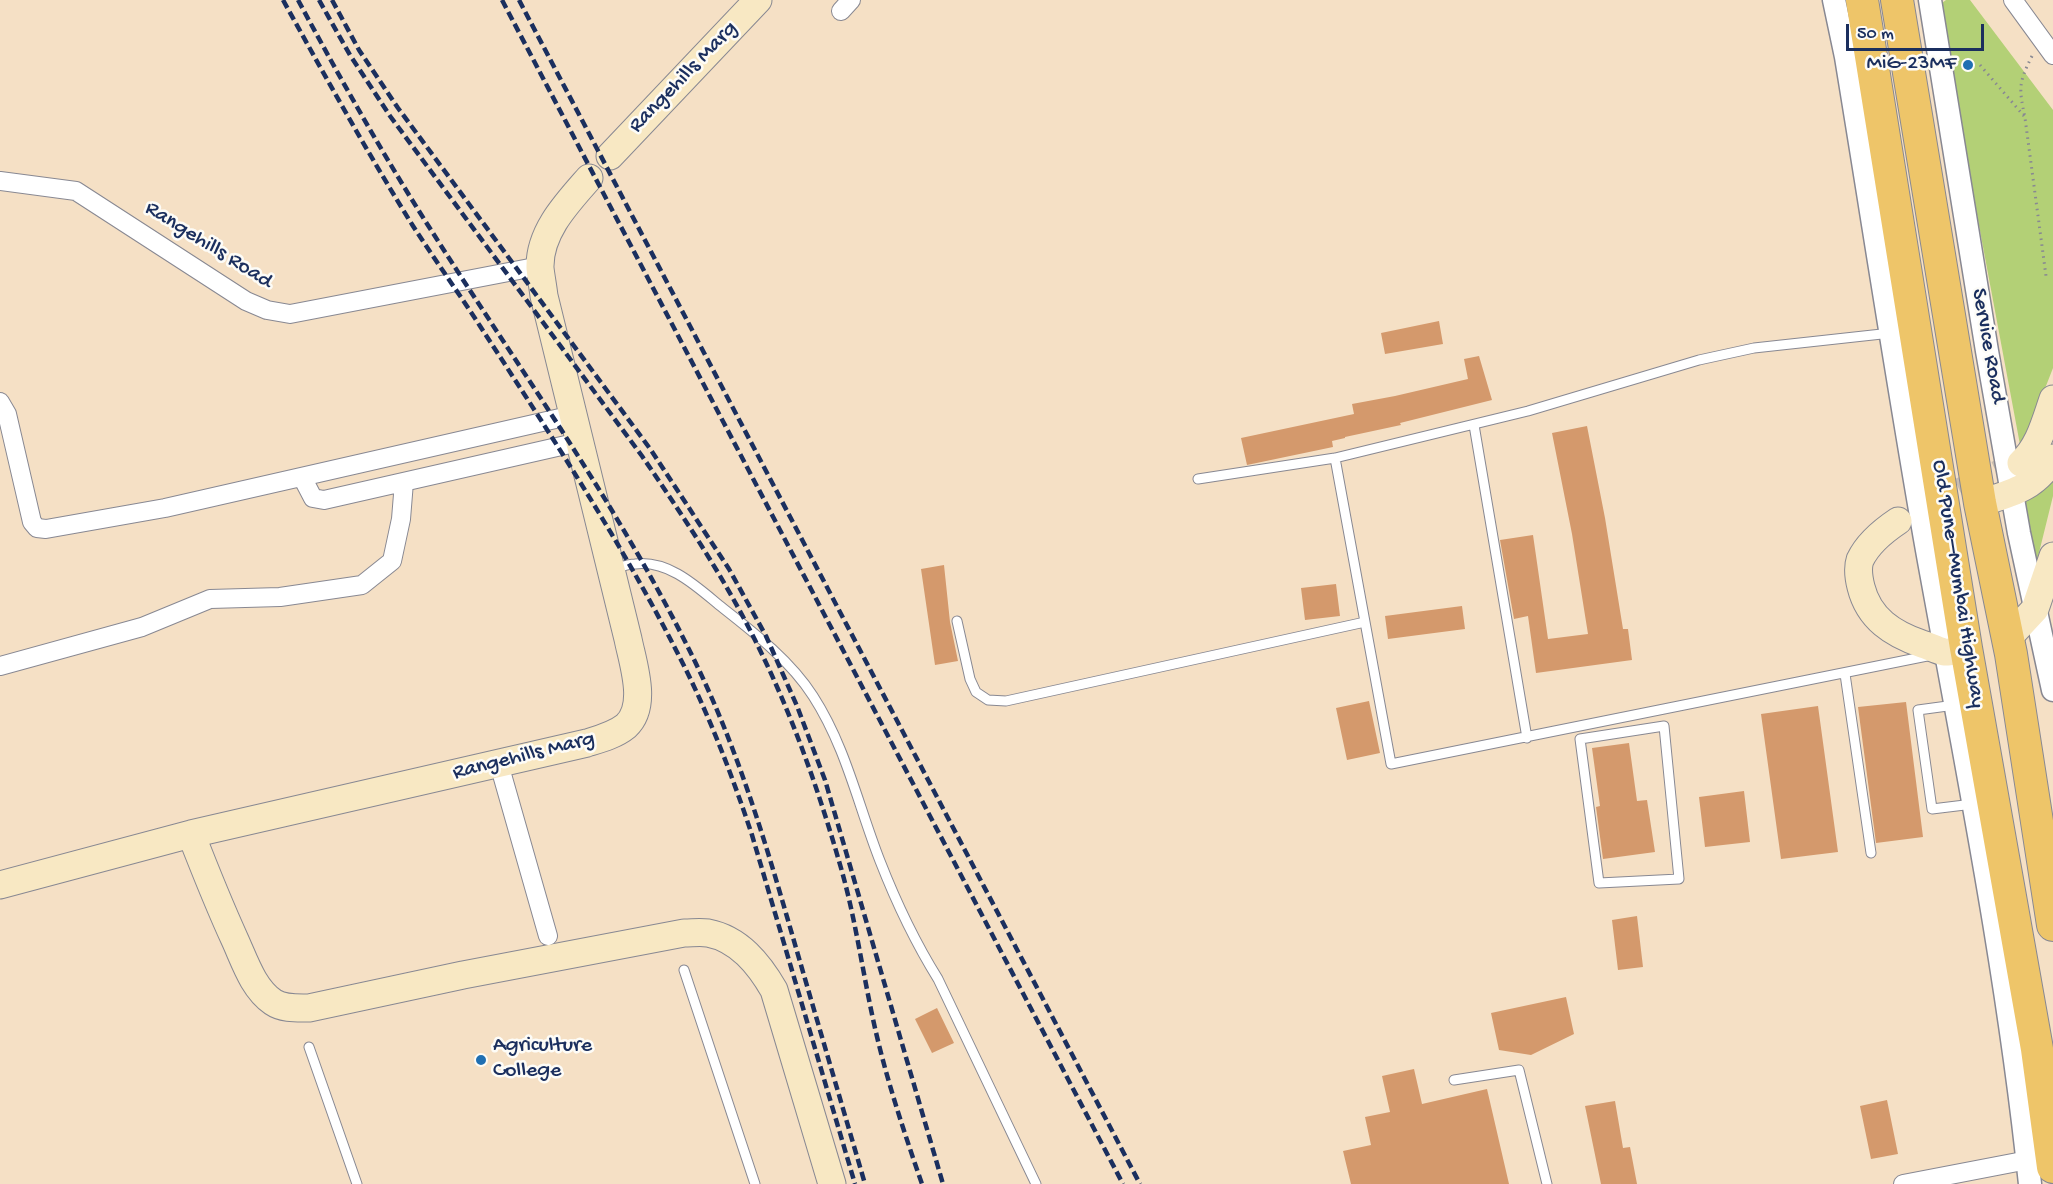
<!DOCTYPE html>
<meta charset="utf-8">
<style>
body{margin:0}
#map{position:relative;width:2053px;height:1184px;overflow:hidden;background:#f5e0c5;font-family:"Gochi Hand",sans-serif}
canvas{display:block}
.scale{position:absolute;left:1846px;top:24px;width:138px;height:27px;box-sizing:border-box;border:3px solid #1b2f5e;border-top:0;padding-left:8px;font-size:18px;line-height:21px;white-space:nowrap;color:#1b2f5e;-webkit-text-stroke:4px #fdfcf7;paint-order:stroke}
</style>
<div id="map">
<canvas width="2053" height="1184"></canvas>
<div class="scale">50 m</div>
</div>
<script>
const c = document.querySelector('canvas').getContext('2d');
c.lineJoin = 'round';
function paint(path, color) { c.fillStyle = color; c.fill(path, 'evenodd'); }
function strokePath(path, color, width, dash) { c.strokeStyle = color; c.lineWidth = width; c.lineCap = dash ? 'butt' : 'round'; c.setLineDash(dash || []); c.stroke(path); }
function write(font, color, halo, rows, align = 'center') {
  c.font = font + ' "Gochi Hand",sans-serif'; c.lineWidth = 5; c.setLineDash([]); c.textBaseline = 'middle'; c.strokeStyle = halo; c.fillStyle = color; for (const [text, x, y, turn = 0] of rows) {
    c.save(); c.translate(x, y); c.rotate((+turn || 0) * Math.PI / 180); c.textAlign = isNaN(turn) ? turn : align; if (halo) c.strokeText(text, 0, 0); c.fillText(text, 0, 0); c.restore();
  }
}
paint(new Path2D(`
 M 1946,0 L 1970,0 L 2053,110 L 2053,368 L 2021,450 L 1938,6 Z
 M 2053,479 L 2053,496 L 2034,573 L 2022,504 Z`), '#b3d076');
paint(new Path2D(`
 M 1439,321 L 1443,344 L 1385,354 L 1381,333 Z
 M 1479,356 L 1492,400 L 1400,423 L 1401,425 L 1345,437 L 1345,438 L 1332,441 L 1333,447 L 1247,465 L 1241,438 L 1354,414 L 1352,404 L 1395,396 L 1468,379 L 1464,359 Z
 M 1587,426 L 1605,518 L 1623,629 L 1628,629 L 1632,660 L 1536,673 L 1528,616 L 1514,619 L 1500,540 L 1533,535 L 1548,639 L 1588,634 L 1572,534 L 1552,433 Z
 M 944,565 L 950,622 L 958,661 L 935,665 L 921,569 Z
 M 1336,584 L 1340,616 L 1305,620 L 1301,588 Z
 M 1462,606 L 1465,629 L 1388,639 L 1385,616 Z
 M 1369,701 L 1380,753 L 1347,760 L 1336,708 Z
 M 1906,702 L 1923,837 L 1876,843 L 1858,707 Z
 M 1818,706 L 1838,852 L 1781,859 L 1761,714 Z
 M 1629,743 L 1637,801 L 1647,800 L 1655,852 L 1603,859 L 1596,807 L 1600,806 L 1592,748 Z
 M 1744,791 L 1750,842 L 1705,847 L 1699,797 Z
 M 1637,916 L 1643,967 L 1618,970 L 1612,920 Z
 M 1566,997 L 1574,1034 L 1531,1055 L 1499,1050 L 1491,1013 Z
 M 937,1008 L 954,1043 L 932,1053 L 915,1019 Z
 M 1414,1069 L 1422,1104 L 1487,1089 L 1509,1184 L 1351,1184 L 1343,1151 L 1371,1145 L 1365,1117 L 1390,1112 L 1382,1076 Z
 M 1887,1100 L 1898,1154 L 1871,1159 L 1860,1106 Z
 M 1615,1101 L 1623,1148 L 1630,1147 L 1637,1184 L 1601,1184 L 1585,1106 Z`), '#d4996c');
strokePath(new Path2D(`
 M 1923,509 L 2021,463`), '#c9bdb0', 27, [27, 14]);
const service = new Path2D(`
 M 1474,425 L 1527,738
 M 1335,458 L 1391,764 L 1932,655
 M 1198,479 L 1335,458 L 1528,411 L 1699,360 L 1754,348 L 1891,333
 M 613,569 C 620,567 628,564 635,564 C 668,560 695,585 719,605 C 752,631 790,660 813,696 C 846,747 858,805 880,861 C 896,902 915,942 938,979 L 1036,1184
 M 957,621 L 970,679 L 976,692 L 988,700 L 1006,701 L 1365,622
 M 1845,674 L 1871,853
 M 1955,705 L 1918,710 L 1932,809 L 1973,804
 M 1664,726 L 1679,879 L 1599,883 L 1580,739 Z
 M 684,970 L 755,1184
 M 309,1047 L 357,1184
 M 1454,1080 L 1519,1070 L 1547,1184`);
const minor = new Path2D(`
 M 2013,0 L 2053,55
 M 841,11 L 851,0
 M 0,181 L 76,191 L 246,301 L 267,310 L 290,314 L 540,266
 M 0,402 L 7,414 L 32,522 L 37,528 L 46,529 L 165,508 L 573,415
 M 302,477 L 313,498 L 324,500 L 579,442
 M 0,666 L 142,627 L 210,599 L 280,597 L 362,585 L 392,561 L 401,519 L 404,482
 M 499,764 L 548,936
 M 1903,1184 L 2028,1160`);
const tertiary = new Path2D(`
 M 1834,0 L 1846,57 C 1873,221 1898,386 1927,550 C 1965,760 2008,971 2030,1184
 M 1930,0 L 1987,351 L 2019,533 L 2053,690`);
const secondary = new Path2D(`
 M 610,156 L 758,0
 M 2021,463 C 2039,447 2045,422 2053,399
 M 1980,503 C 2012,493 2035,488 2053,458
 M 1898,521 C 1883,531 1868,543 1860,560 C 1857,569 1859,579 1861,587 C 1869,619 1893,634 1922,644 C 1929,646 1936,650 1944,652 C 1950,653 1959,649 1966,648
 M 2008,638 L 2035,609 L 2053,556
 M 191,834 C 205,870 219,905 235,940 C 245,962 253,988 273,1002 C 283,1009 297,1008 309,1008 L 463,975 L 684,933 C 692,933 700,932 708,933 C 739,939 759,964 774,990 L 832,1184
 M 0,885 L 191,834 L 587,743 C 600,739 615,735 626,726 C 648,706 633,664 628,639 L 544,296 C 543,287 541,277 540,268 C 539,232 567,203 589,178`);
const trunk = new Path2D(`
 M 1862,0 L 1966,648 L 2037,1049 L 2053,1167
 M 1897,0 L 1980,503 L 2011,654 L 2053,925`);
strokePath(service, '#888892', 11);
strokePath(minor, '#888892', 20);
strokePath(tertiary, '#888892', 25);
strokePath(secondary, '#888892', 29);
strokePath(trunk, '#888892', 34);
strokePath(new Path2D(`
 M 2032,56 C 2018,84 2019,88 2025,118 L 2046,276
 M 1980,65 L 2024,116`), '#888892', 3, [1.5, 4.5]);
strokePath(service, '#fff', 9);
strokePath(minor, '#fff', 18);
strokePath(tertiary, '#fff', 22);
strokePath(secondary, '#f8e8c3', 27);
strokePath(trunk, '#eec569', 32);
strokePath(new Path2D(`
 M 283,0 C 325,76 367,152 413,226 C 435,260 458,292 480,326 C 554,440 630,555 690,678 C 714,728 734,781 752,835 L 855,1184
 M 298,0 C 340,78 383,155 431,230 C 523,375 626,516 700,672 C 742,761 769,854 796,948 C 819,1027 842,1105 865,1184
 M 319,0 L 350,55 L 390,116 L 642,456 C 683,516 724,577 756,642 C 792,714 819,791 841,868 C 855,917 862,968 873,1019 C 885,1075 903,1129 922,1184
 M 332,0 L 359,50 L 398,108 L 651,450 L 729,569 L 766,636 L 797,706 L 825,780 L 943,1184
 M 502,0 L 1123,1184
 M 519,0 L 1140,1184`), '#1b2f5e', 4.5, [9, 4.5]);
for (const [x, y, r, color] of [
 [1968,65,6,"#1f6fb2"],
 [481,1060,6,"#1f6fb2"]
]) { const dot = new Path2D(); dot.arc(x, y, r, 0, 2 * Math.PI); c.fillStyle = color; c.fill(dot); strokePath(dot, '#fdfcf7', 2); }
write('22px', '#1b2f5e', '#fdfcf7', [
 ["MiG-23MF",1956,65],
 ["Agriculture",493,1047,"left"],
 ["College",493,1072,"left"]
], 'right');
write('22px', '#1b2f5e', '#fdfcf7', [
 ["Rangehills Marg",684,78,-46],
 ["Rangehills Road",208,246,32],
 ["Service Road",1987,346,80],
 ["Old Pune–Mumbai Highway",1957,584,81],
 ["Rangehills Marg",524,757,-14]
]);
</script>
